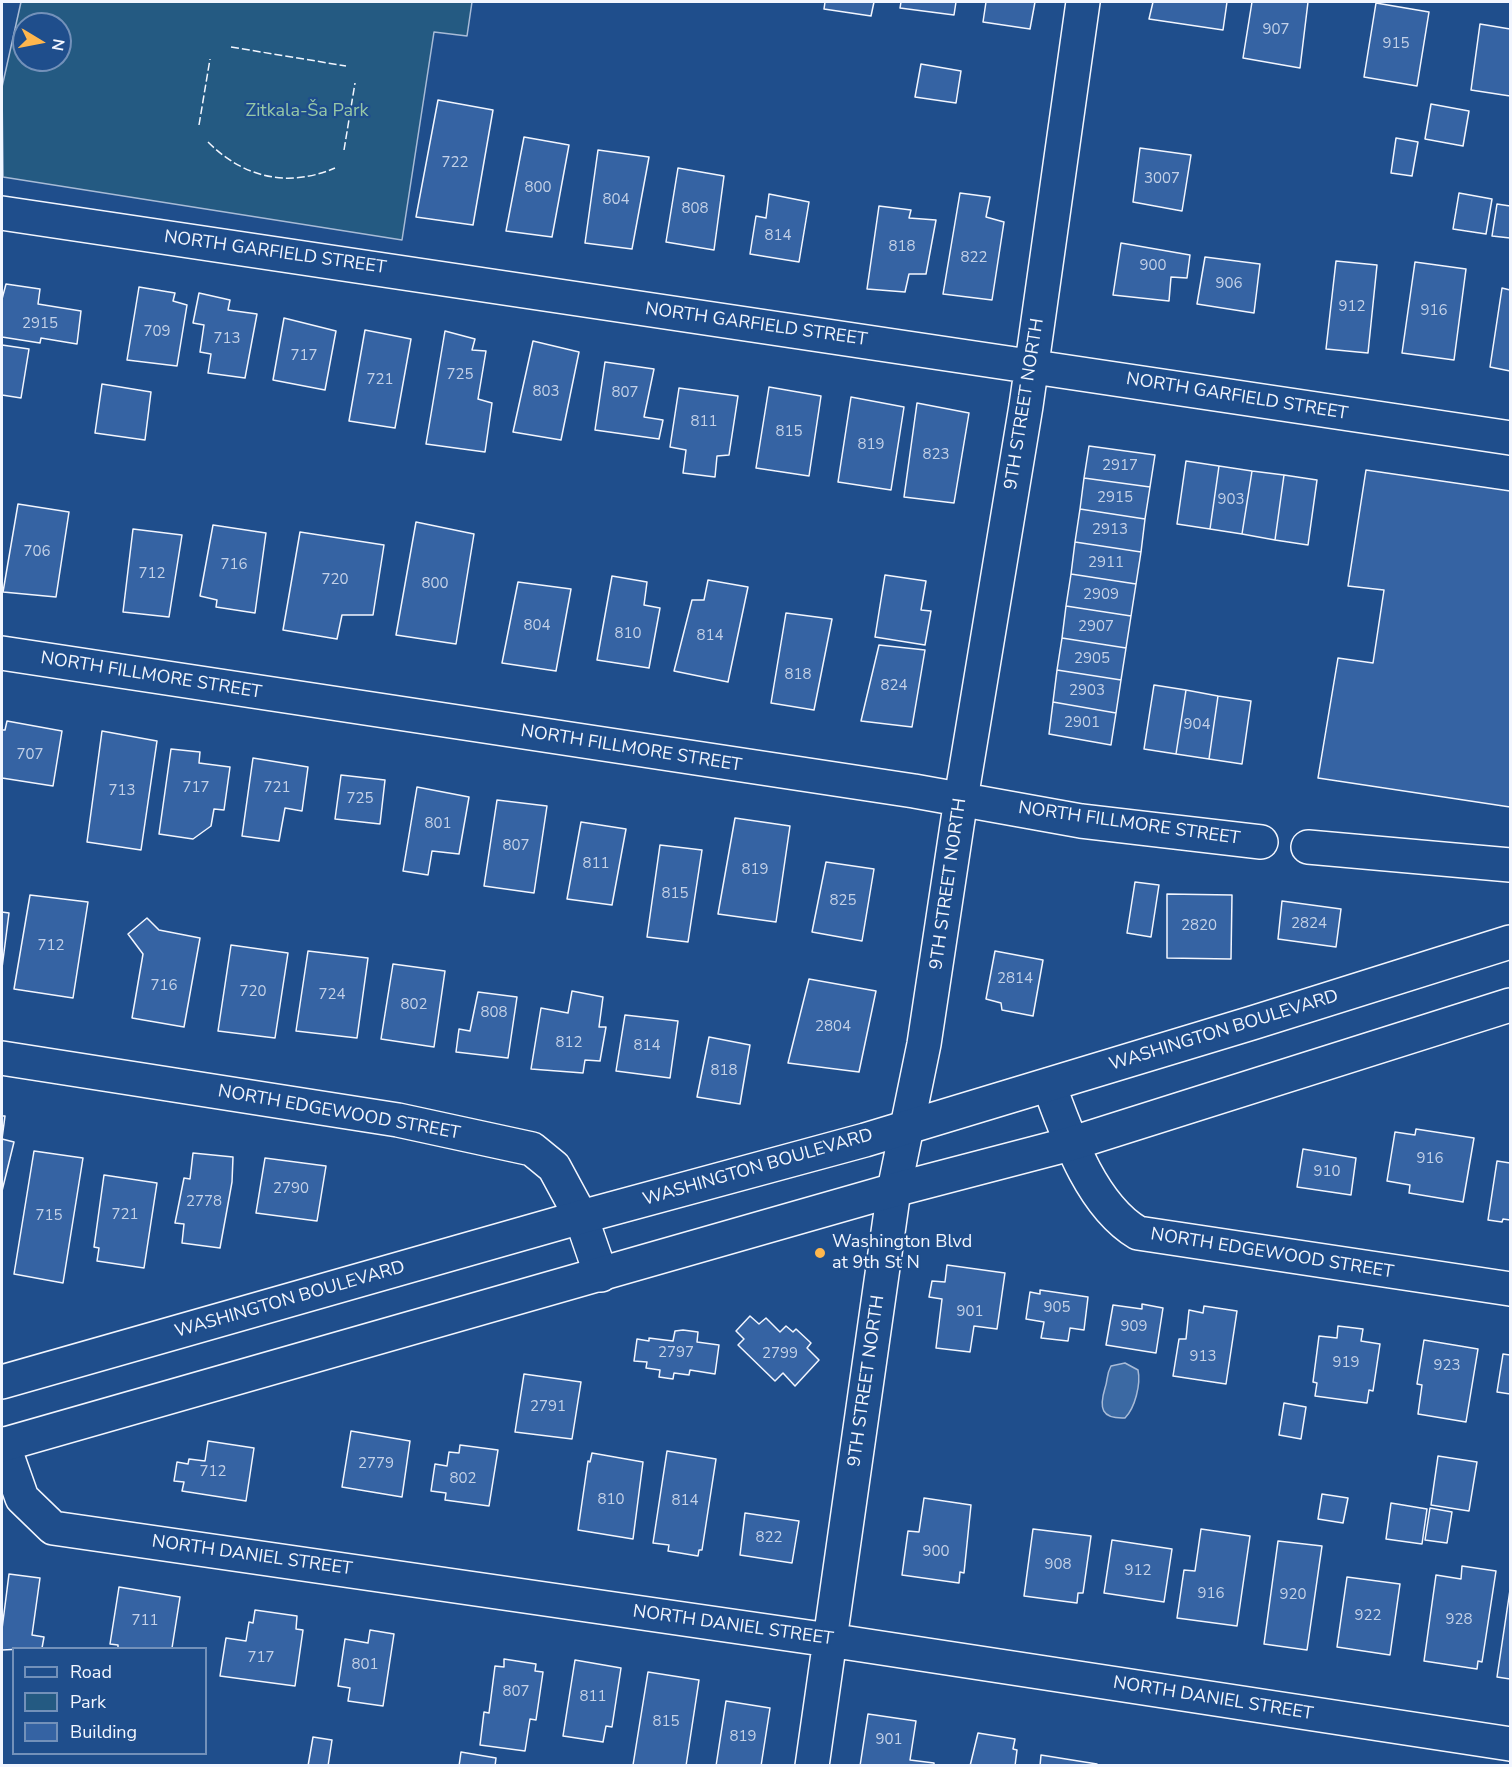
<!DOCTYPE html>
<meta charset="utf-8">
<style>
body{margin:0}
#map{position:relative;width:1512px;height:1767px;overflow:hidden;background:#1f4e8c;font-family:"Nunito Sans",sans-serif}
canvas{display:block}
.frame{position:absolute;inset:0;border:3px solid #f2f6ff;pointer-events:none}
.legend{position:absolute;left:12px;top:1647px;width:195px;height:108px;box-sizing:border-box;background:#1f4e8c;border:2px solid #7391ba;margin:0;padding:8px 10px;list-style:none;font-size:18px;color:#f2f6ff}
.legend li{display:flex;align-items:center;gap:12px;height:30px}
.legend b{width:30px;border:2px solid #7391ba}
.north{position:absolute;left:12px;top:12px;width:60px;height:60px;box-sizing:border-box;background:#1f4e8c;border:2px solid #7391ba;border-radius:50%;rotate:100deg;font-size:16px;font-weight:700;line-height:24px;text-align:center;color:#f2f6ff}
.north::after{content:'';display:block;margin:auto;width:21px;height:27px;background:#ffb74d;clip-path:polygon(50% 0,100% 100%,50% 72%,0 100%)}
</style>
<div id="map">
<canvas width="1512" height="1767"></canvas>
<div class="frame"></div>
<ul class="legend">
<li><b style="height:8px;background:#1f4e8c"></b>Road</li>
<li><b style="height:16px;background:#245a82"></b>Park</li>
<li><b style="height:16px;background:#3563a3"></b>Building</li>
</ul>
<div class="north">N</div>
</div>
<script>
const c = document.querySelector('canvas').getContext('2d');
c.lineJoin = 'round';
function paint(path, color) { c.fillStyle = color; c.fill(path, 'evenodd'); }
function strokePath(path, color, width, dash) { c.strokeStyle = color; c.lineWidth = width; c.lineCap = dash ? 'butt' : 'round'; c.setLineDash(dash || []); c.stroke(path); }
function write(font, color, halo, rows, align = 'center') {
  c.font = font + ' "Nunito Sans",sans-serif'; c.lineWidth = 4.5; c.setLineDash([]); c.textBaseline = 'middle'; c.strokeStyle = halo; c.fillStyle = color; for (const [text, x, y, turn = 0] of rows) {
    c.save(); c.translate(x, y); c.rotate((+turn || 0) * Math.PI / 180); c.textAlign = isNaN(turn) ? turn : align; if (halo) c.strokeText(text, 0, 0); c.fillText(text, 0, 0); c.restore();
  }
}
const green = new Path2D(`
 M 21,2 L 472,2 L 467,36 L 434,32 L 402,240 L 3,177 L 2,87 ZM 24,24 L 60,24 L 60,60 L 24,60 Z`);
paint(green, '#245a82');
strokePath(green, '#a8bbd7', 1.5);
const water = new Path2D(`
 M 1125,1363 L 1138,1370 C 1141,1384 1135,1408 1125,1418 C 1101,1419 1099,1408 1105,1388 C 1108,1380 1106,1375 1111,1366 Z`);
paint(water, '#3b69a3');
strokePath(water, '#a8bbd7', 1.5);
const building = new Path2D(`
 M 825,2 L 874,2 L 871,16 L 824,9 Z
 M 901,2 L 956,2 L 954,15 L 900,8 Z
 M 986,2 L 1035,2 L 1030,29 L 983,22 Z
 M 1153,2 L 1227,2 L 1223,30 L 1149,19 Z
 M 1252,2 L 1308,2 L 1300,68 L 1243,58 Z
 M 1376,3 L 1429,12 L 1417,86 L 1364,77 Z
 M 1480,24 L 1510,29 L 1510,96 L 1471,90 Z
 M 921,64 L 961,71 L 956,103 L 915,97 Z
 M 438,100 L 493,110 L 473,225 L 416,217 Z
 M 1431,104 L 1469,111 L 1463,146 L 1425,139 Z
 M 524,137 L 569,145 L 552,237 L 506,231 Z
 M 1396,138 L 1418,142 L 1412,176 L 1391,173 Z
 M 1140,148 L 1191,155 L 1182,211 L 1133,202 Z
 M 598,150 L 649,157 L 632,249 L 585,243 Z
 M 678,168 L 724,176 L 714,250 L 666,242 Z
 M 960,193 L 990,197 L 986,217 L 1004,222 L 992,300 L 943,294 Z
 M 1459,193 L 1492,199 L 1486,234 L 1453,229 Z
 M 769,194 L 809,202 L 799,262 L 750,254 L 756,216 L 766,218 Z
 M 1497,204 L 1510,206 L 1510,238 L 1492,236 Z
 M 879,206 L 911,210 L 909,218 L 936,220 L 926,274 L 909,274 L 905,292 L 867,289 Z
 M 1121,243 L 1190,255 L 1187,278 L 1171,277 L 1169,301 L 1113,295 Z
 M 1205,257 L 1260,264 L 1254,313 L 1197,304 Z
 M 1336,261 L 1377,265 L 1368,353 L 1326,349 Z
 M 1415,262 L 1466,269 L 1454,360 L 1402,353 Z
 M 6,284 L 40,289 L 38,304 L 81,311 L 77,344 L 41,338 L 40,343 L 2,337 L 2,299 Z
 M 139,287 L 175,293 L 173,301 L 187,305 L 177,366 L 127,360 Z
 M 1502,288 L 1510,290 L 1510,371 L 1490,367 Z
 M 199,293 L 230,300 L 228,310 L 257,314 L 245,378 L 208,373 L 211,354 L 200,352 L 204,325 L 193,323 Z
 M 284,318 L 336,331 L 325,390 L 273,380 Z
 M 365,330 L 411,339 L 395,428 L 349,421 Z
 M 445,331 L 475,339 L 472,350 L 486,351 L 478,399 L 492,403 L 485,452 L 426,444 Z
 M 533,341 L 579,352 L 561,440 L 513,432 Z
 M 2,345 L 29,349 L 21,398 L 2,395 Z
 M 605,362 L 654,369 L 644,417 L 663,420 L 659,439 L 595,430 Z
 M 102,384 L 151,392 L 145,440 L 95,433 Z
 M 769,387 L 821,396 L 809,476 L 756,468 Z
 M 679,388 L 738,396 L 729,455 L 717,456 L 715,477 L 683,473 L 686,450 L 670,447 Z
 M 851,397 L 904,407 L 891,490 L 838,482 Z
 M 917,403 L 969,413 L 954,503 L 904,497 Z
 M 1089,446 L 1155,455 L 1150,487 L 1084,478 Z
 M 1186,461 L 1219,466 L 1210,529 L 1177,524 Z
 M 1219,466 L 1252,471 L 1242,534 L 1210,529 Z
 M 1366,470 L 1510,491 L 1510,807 L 1318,778 L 1338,658 L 1373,663 L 1384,590 L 1348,586 Z
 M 1252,471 L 1284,475 L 1275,540 L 1242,534 Z
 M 1284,475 L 1317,480 L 1308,545 L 1275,540 Z
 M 1084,478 L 1150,487 L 1145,519 L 1080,509 Z
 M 18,504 L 69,512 L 56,597 L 3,592 Z
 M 1080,509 L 1145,519 L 1141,552 L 1075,542 Z
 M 416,522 L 474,534 L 456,644 L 396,635 Z
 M 213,525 L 266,533 L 255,613 L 216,607 L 217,600 L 200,596 Z
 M 133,529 L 182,535 L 169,617 L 123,612 Z
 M 300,532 L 384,545 L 373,615 L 342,615 L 337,639 L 283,630 Z
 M 1075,542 L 1141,552 L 1136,584 L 1071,574 Z
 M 1071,574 L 1136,584 L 1131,616 L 1066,606 Z
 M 885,575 L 926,581 L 921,610 L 931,611 L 925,645 L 875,637 Z
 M 612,576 L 647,582 L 644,605 L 660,608 L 649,668 L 597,660 Z
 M 708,580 L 748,587 L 728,682 L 674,671 L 692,600 L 704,600 Z
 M 518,582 L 571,589 L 556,671 L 502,663 Z
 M 1066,606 L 1131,616 L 1126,648 L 1062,638 Z
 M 786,613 L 832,619 L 814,710 L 771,703 Z
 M 1062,638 L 1126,648 L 1121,680 L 1057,670 Z
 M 879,645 L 925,650 L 912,727 L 861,721 Z
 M 1057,670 L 1121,680 L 1116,713 L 1053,702 Z
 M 1154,685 L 1186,690 L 1176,754 L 1144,749 Z
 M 1186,690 L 1218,696 L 1209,759 L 1176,754 Z
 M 1218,696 L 1251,701 L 1242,764 L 1209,759 Z
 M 1053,702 L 1116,713 L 1111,745 L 1049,734 Z
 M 7,721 L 62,731 L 53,786 L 2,778 L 2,730 L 5,730 Z
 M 102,731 L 157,741 L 141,850 L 87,842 Z
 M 171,749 L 200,752 L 199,763 L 230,767 L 224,810 L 214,809 L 211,826 L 193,839 L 159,834 Z
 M 253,758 L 308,767 L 302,811 L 285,808 L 279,841 L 242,836 Z
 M 341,775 L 385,780 L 380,824 L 335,819 Z
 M 417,787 L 469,797 L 459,854 L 432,851 L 428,875 L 403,871 Z
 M 497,800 L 547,806 L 534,893 L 484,886 Z
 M 735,818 L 790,826 L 776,922 L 718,914 Z
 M 581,822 L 626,829 L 612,905 L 567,899 Z
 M 660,845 L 702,850 L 688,942 L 647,937 Z
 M 826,862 L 874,869 L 862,941 L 812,932 Z
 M 1135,882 L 1159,885 L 1151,937 L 1127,933 Z
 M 1167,894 L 1232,895 L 1231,959 L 1167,958 Z
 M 30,895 L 88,902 L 73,998 L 14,989 Z
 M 1282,901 L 1341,909 L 1336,947 L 1278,939 Z
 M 2,912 L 9,913 L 2,968 Z
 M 147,918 L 159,930 L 200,938 L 184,1027 L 132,1018 L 143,954 L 128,934 Z
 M 231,945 L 288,953 L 275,1038 L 218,1031 Z
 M 308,951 L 368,958 L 357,1038 L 296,1031 Z
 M 995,951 L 1043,960 L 1033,1016 L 1002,1010 L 1001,1003 L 986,999 Z
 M 393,964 L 445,971 L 434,1047 L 381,1039 Z
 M 809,979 L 876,991 L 859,1072 L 788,1063 Z
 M 572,991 L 603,997 L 599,1027 L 606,1027 L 600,1061 L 585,1060 L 583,1073 L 531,1069 L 541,1008 L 568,1013 Z
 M 478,992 L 517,997 L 508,1058 L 456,1052 L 459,1029 L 470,1031 Z
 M 625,1015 L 678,1021 L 670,1078 L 616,1071 Z
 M 709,1037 L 750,1045 L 740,1104 L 697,1097 Z
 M 2,1116 L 5,1116 L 2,1139 L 14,1142 L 2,1191 Z
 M 1416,1129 L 1474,1138 L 1463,1202 L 1409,1193 L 1410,1185 L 1387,1181 L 1395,1132 L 1415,1135 Z
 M 1303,1149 L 1356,1158 L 1351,1195 L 1297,1187 Z
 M 34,1151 L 83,1158 L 63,1283 L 14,1274 Z
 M 193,1153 L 233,1157 L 232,1182 L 220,1248 L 182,1243 L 184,1224 L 175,1223 L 184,1178 L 190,1179 Z
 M 265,1158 L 326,1166 L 317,1221 L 256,1213 Z
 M 1497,1161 L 1510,1163 L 1510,1220 L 1503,1219 L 1502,1222 L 1488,1220 Z
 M 104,1175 L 157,1183 L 144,1268 L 97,1261 L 99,1248 L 94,1247 Z
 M 947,1265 L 1005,1273 L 997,1329 L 974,1326 L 970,1352 L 936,1348 L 942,1299 L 929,1297 L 932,1281 L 945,1282 Z
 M 1040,1290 L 1088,1297 L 1084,1330 L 1070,1328 L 1068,1341 L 1041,1338 L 1044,1322 L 1026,1319 L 1030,1292 L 1040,1294 Z
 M 1142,1304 L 1163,1308 L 1156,1353 L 1106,1345 L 1113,1305 L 1142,1309 Z
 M 1204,1306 L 1237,1311 L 1226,1384 L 1173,1376 L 1179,1339 L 1186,1339 L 1189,1310 L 1203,1313 Z
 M 750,1316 L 759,1324 L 766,1318 L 780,1332 L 786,1326 L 793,1332 L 796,1329 L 811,1343 L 807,1348 L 819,1360 L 795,1386 L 783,1373 L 775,1381 L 738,1345 L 744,1339 L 736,1331 Z
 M 1338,1326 L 1363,1329 L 1361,1341 L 1380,1344 L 1373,1391 L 1369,1390 L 1367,1403 L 1315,1396 L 1317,1383 L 1313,1382 L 1319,1336 L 1337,1338 Z
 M 683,1330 L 698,1332 L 697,1342 L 719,1345 L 715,1374 L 690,1370 L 689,1375 L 674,1373 L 673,1379 L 659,1377 L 660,1370 L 646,1368 L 647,1362 L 634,1361 L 637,1339 L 649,1341 L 649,1338 L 673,1341 L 675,1331 Z
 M 1424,1340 L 1478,1349 L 1466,1422 L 1418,1414 L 1422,1385 L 1417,1384 Z
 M 1503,1354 L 1510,1355 L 1510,1394 L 1497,1392 Z
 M 524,1374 L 581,1382 L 572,1439 L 515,1432 Z
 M 1284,1403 L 1306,1407 L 1301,1439 L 1279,1435 Z
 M 351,1431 L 410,1441 L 402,1497 L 342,1487 Z
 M 208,1441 L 254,1448 L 246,1501 L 182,1491 L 184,1482 L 174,1481 L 177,1462 L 188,1464 L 189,1459 L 205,1461 Z
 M 460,1445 L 498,1450 L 489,1506 L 445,1500 L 446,1493 L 431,1491 L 435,1464 L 447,1466 L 449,1452 L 459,1453 Z
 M 667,1451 L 716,1459 L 702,1550 L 699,1550 L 698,1556 L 668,1551 L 669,1545 L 653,1543 Z
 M 592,1453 L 643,1462 L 633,1539 L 578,1530 L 588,1461 L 590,1462 Z
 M 1438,1456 L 1477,1462 L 1469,1511 L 1431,1505 Z
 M 1322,1494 L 1348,1498 L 1343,1523 L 1318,1519 Z
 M 924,1498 L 971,1505 L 964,1573 L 960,1572 L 959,1583 L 902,1575 L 908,1531 L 919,1532 Z
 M 1391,1503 L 1427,1509 L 1422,1544 L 1386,1539 Z
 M 1430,1508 L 1452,1512 L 1447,1543 L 1425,1540 Z
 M 745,1513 L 799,1521 L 792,1563 L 740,1555 Z
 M 1033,1529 L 1091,1536 L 1083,1593 L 1078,1593 L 1077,1603 L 1024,1596 Z
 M 1201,1529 L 1250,1536 L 1237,1626 L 1177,1618 L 1184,1570 L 1195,1571 Z
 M 1112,1540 L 1172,1549 L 1164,1602 L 1104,1593 Z
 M 1278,1541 L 1322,1546 L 1307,1650 L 1264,1644 Z
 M 1462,1566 L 1496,1571 L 1482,1662 L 1478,1661 L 1477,1669 L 1424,1661 L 1436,1575 L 1461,1579 Z
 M 9,1574 L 40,1578 L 32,1635 L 44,1637 L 42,1648 L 2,1650 L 2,1629 Z
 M 1347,1577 L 1400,1584 L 1390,1655 L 1337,1647 Z
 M 119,1587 L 180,1597 L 172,1648 L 118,1648 L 118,1645 L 110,1644 Z
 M 1510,1590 L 1510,1679 L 1497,1677 Z
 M 255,1610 L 297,1616 L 296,1629 L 303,1630 L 295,1686 L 220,1676 L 226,1638 L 246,1641 L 249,1622 L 253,1623 Z
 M 370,1630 L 394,1634 L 383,1706 L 348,1701 L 350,1688 L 338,1686 L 345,1639 L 368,1643 Z
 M 504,1659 L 536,1664 L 535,1671 L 543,1672 L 536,1720 L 530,1719 L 525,1751 L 480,1745 L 484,1712 L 489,1713 L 495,1666 L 504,1667 Z
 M 575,1660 L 621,1668 L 612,1727 L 606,1726 L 603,1742 L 563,1736 Z
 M 648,1672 L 699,1680 L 686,1766 L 633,1765 Z
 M 726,1701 L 770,1708 L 761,1766 L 716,1766 Z
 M 868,1714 L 916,1721 L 910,1760 L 934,1763 L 934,1766 L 860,1766 Z
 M 978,1733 L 1015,1739 L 1013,1749 L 1017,1750 L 1015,1766 L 970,1766 Z
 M 313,1737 L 332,1740 L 328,1766 L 308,1766 Z
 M 461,1752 L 496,1758 L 495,1766 L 459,1766 Z
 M 1041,1755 L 1097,1764 L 1097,1766 L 1040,1766 Z`);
paint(building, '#3563a3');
strokePath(building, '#f2f6ff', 1.5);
const minor = new Path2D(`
 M 2,213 L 1510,438
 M 2,653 L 914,791 L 1081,821 L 1261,842
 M 1308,847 L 1510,865
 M 2,1058 L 398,1120 L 532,1149 L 554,1167 L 581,1217 L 601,1275
 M 1049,1085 C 1067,1134 1091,1205 1138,1233 L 1510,1289
 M 3,1444 L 22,1498 L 53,1528 L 829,1640 L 1510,1744
 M 812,1766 L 894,1190 L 924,1044 L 961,799 L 1026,406 L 1083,2`);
const major = new Path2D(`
 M 2,1382 L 581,1217 L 865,1140 L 1252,1023 L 1510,942
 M 2,1445 L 894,1190 L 1070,1144 L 1510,1005`);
strokePath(minor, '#f2f6ff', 36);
strokePath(major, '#f2f6ff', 36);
strokePath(minor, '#1f4e8c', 33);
strokePath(major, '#1f4e8c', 33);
strokePath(new Path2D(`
 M 231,47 L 346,66
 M 199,125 L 210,59
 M 208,142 C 244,178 288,188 335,168
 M 344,150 L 355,83`), '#f2f6ff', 1.5, [8, 3]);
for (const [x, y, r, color] of [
 [820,1253,6,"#ffb74d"]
]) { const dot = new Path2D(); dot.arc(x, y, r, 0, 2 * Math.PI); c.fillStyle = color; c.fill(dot); strokePath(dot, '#1f4e8c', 2); }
write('15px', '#c3d1e8', null, [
 ["907",1276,30],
 ["915",1396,44],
 ["722",455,163],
 ["3007",1162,179],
 ["800",538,188],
 ["804",616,200],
 ["808",695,209],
 ["814",778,236],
 ["818",902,247],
 ["822",974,258],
 ["900",1153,266],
 ["906",1229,284],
 ["912",1352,307],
 ["916",1434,311],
 ["2915",40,324],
 ["709",157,332],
 ["713",227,339],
 ["717",304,356],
 ["725",460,375],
 ["721",380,380],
 ["803",546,392],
 ["807",625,393],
 ["811",704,422],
 ["815",789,432],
 ["819",871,445],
 ["823",936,455],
 ["2917",1120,466],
 ["2915",1115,498],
 ["903",1231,500],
 ["2913",1110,530],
 ["706",37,552],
 ["2911",1106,563],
 ["716",234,565],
 ["712",152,574],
 ["720",335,580],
 ["800",435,584],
 ["2909",1101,595],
 ["804",537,626],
 ["2907",1096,627],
 ["810",628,634],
 ["814",710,636],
 ["2905",1092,659],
 ["818",798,675],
 ["824",894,686],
 ["2903",1087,691],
 ["2901",1082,723],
 ["904",1197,725],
 ["707",30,755],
 ["717",196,788],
 ["721",277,788],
 ["713",122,791],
 ["725",360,799],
 ["801",438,824],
 ["807",516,846],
 ["811",596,864],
 ["819",755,870],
 ["815",675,894],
 ["825",843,901],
 ["2824",1309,924],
 ["2820",1199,926],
 ["712",51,946],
 ["2814",1015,979],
 ["716",164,986],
 ["720",253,992],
 ["724",332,995],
 ["802",414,1005],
 ["808",494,1013],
 ["2804",833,1027],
 ["812",569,1043],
 ["814",647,1046],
 ["818",724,1071],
 ["916",1430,1159],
 ["910",1327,1172],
 ["2790",291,1189],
 ["2778",204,1202],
 ["721",125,1215],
 ["715",49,1216],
 ["905",1057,1308],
 ["901",970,1312],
 ["909",1134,1327],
 ["2797",676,1353],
 ["2799",780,1354],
 ["913",1203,1357],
 ["919",1346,1363],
 ["923",1447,1366],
 ["2791",548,1407],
 ["2779",376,1464],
 ["712",213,1472],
 ["802",463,1479],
 ["810",611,1500],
 ["814",685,1501],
 ["822",769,1538],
 ["900",936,1552],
 ["908",1058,1565],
 ["912",1138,1571],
 ["916",1211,1594],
 ["920",1293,1595],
 ["922",1368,1616],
 ["928",1459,1620],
 ["711",145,1621],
 ["717",261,1658],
 ["801",365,1665],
 ["807",516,1692],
 ["811",593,1697],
 ["815",666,1722],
 ["819",743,1737],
 ["901",889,1740]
]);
write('18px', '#97c8a6', '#1f4e8c', [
 ["Zitkala-Ša Park",307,112]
]);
write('18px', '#f2f6ff', '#1f4e8c', [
 ["NORTH GARFIELD STREET",275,253,8],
 ["NORTH GARFIELD STREET",756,325,8],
 ["NORTH GARFIELD STREET",1237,397,9],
 ["9TH STREET NORTH",1025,404,-81],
 ["NORTH FILLMORE STREET",151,676,9],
 ["NORTH FILLMORE STREET",631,749,9],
 ["NORTH FILLMORE STREET",1129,824,8],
 ["9TH STREET NORTH",949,884,-82],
 ["WASHINGTON BOULEVARD",1224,1031,-17],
 ["NORTH EDGEWOOD STREET",339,1113,10],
 ["WASHINGTON BOULEVARD",758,1168,-16],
 ["NORTH EDGEWOOD STREET",1272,1254,9],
 ["WASHINGTON BOULEVARD",290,1300,-16],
 ["9TH STREET NORTH",867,1381,-82],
 ["NORTH DANIEL STREET",252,1556,8],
 ["NORTH DANIEL STREET",733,1626,8],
 ["NORTH DANIEL STREET",1213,1699,9]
]);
write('18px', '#f2f6ff', '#1f4e8c', [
 ["Washington Blvd",832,1243],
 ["at 9th St N",832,1264]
], 'left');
</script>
